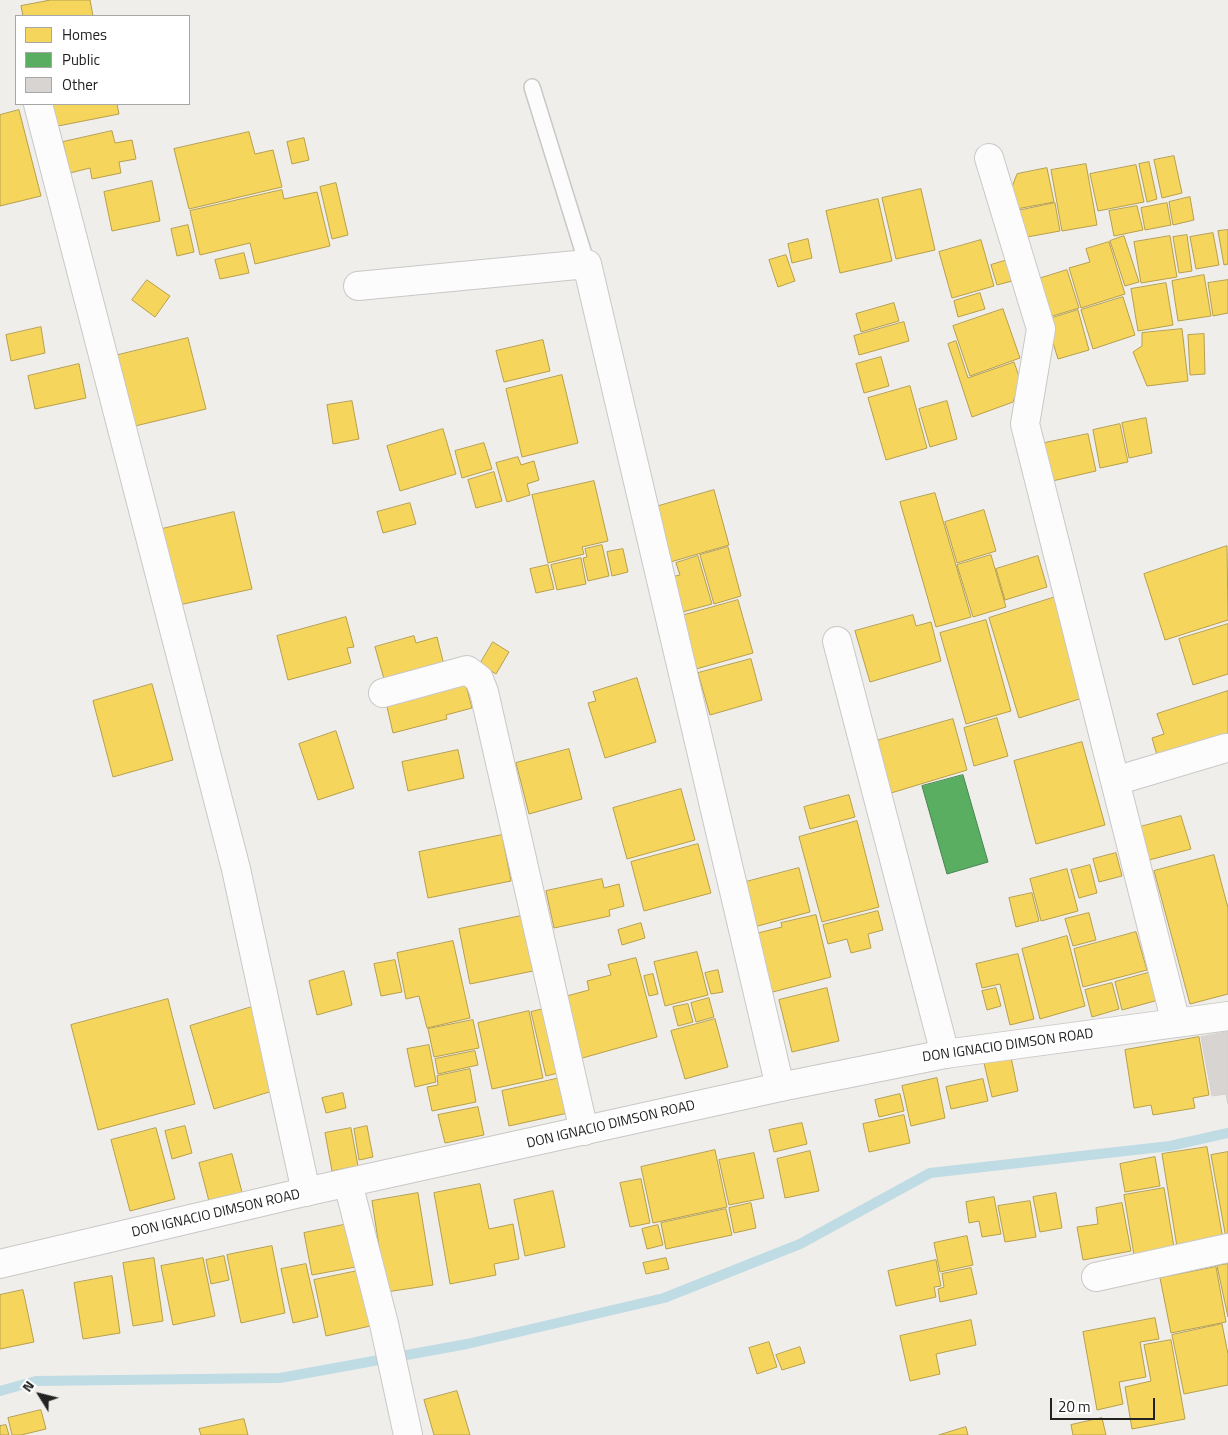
<!DOCTYPE html>
<style>
body{margin:0}
#map{position:relative;width:1228px;height:1435px;overflow:hidden;background:#f0eeeb;font-family:"Titillium Web",sans-serif}
canvas{display:block}
.legend{position:absolute;left:15px;top:15px;width:175px;height:90px;box-sizing:border-box;background:#fff;border:1px solid #a7a7a7;margin:0;padding:6px 9px;list-style:none;font-size:15px;color:#222}
.legend li{display:flex;align-items:center;gap:10px;height:25px}
.legend b{width:25px;border:1px solid #a7a7a7}
.north{position:absolute;left:15px;top:1370px;width:50px;height:50px;-webkit-text-stroke:4px #fff;paint-order:stroke;rotate:306deg;font-size:14px;font-weight:700;line-height:20px;text-align:center;color:#222}
.north::after{content:'';display:block;margin:auto;width:18px;height:22px;background:#222;clip-path:polygon(50% 0,100% 100%,50% 72%,0 100%)}
.scale{position:absolute;left:1050px;top:1398px;width:105px;height:22px;box-sizing:border-box;border:2px solid #222;border-top:0;padding-left:6px;font-size:15px;line-height:18px;white-space:nowrap;color:#222;-webkit-text-stroke:4px #fff;paint-order:stroke}
</style>
<div id="map">
<canvas width="1228" height="1435"></canvas>
<ul class="legend">
<li><b style="height:14px;background:#f6d55c"></b>Homes</li>
<li><b style="height:14px;background:#5aae61"></b>Public</li>
<li><b style="height:14px;background:#d7d4d2"></b>Other</li>
</ul>
<div class="north">N</div>
<div class="scale">20 m</div>
</div>
<script>
const c = document.querySelector('canvas').getContext('2d');
c.lineJoin = 'round';
function paint(path, color) { c.fillStyle = color; c.fill(path, 'evenodd'); }
function strokePath(path, color, width, dash) { c.strokeStyle = color; c.lineWidth = width; c.lineCap = dash ? 'butt' : 'round'; c.setLineDash(dash || []); c.stroke(path); }
function write(font, color, halo, rows, align = 'center') {
  c.font = font + ' "Titillium Web",sans-serif'; c.lineWidth = 5; c.setLineDash([]); c.textBaseline = 'middle'; c.strokeStyle = halo; c.fillStyle = color; for (const [text, x, y, turn = 0] of rows) {
    c.save(); c.translate(x, y); c.rotate((+turn || 0) * Math.PI / 180); c.textAlign = isNaN(turn) ? turn : align; if (halo) c.strokeText(text, 0, 0); c.fillText(text, 0, 0); c.restore();
  }
}
const homes = new Path2D(`
 M 51,0 L 90,0 L 93,16 L 23,16 L 21,6 Z
 M 49,104 L 117,104 L 119,114 L 53,127 Z
 M 19,110 L 41,196 L 0,206 L 0,115 Z
 M 112,131 L 115,143 L 132,140 L 136,159 L 119,162 L 121,173 L 92,179 L 90,168 L 70,173 L 63,142 Z
 M 249,132 L 255,154 L 273,150 L 282,187 L 189,209 L 174,149 Z
 M 304,138 L 309,160 L 292,164 L 287,142 Z
 M 1174,156 L 1182,193 L 1162,198 L 1154,160 Z
 M 1149,162 L 1157,199 L 1147,202 L 1139,164 Z
 M 1086,164 L 1097,225 L 1062,231 L 1051,170 Z
 M 1136,165 L 1144,202 L 1098,211 L 1090,174 Z
 M 1047,168 L 1054,202 L 1011,210 L 1006,202 L 1017,174 Z
 M 152,181 L 160,221 L 112,231 L 104,192 Z
 M 336,183 L 348,235 L 332,239 L 320,187 Z
 M 921,189 L 935,250 L 896,259 L 882,198 Z
 M 282,190 L 284,199 L 317,192 L 330,246 L 255,264 L 250,243 L 200,255 L 190,211 Z
 M 1190,197 L 1194,220 L 1173,225 L 1169,202 Z
 M 878,199 L 892,261 L 840,273 L 826,211 Z
 M 1055,203 L 1060,231 L 1027,237 L 1012,212 Z
 M 1167,203 L 1171,225 L 1145,230 L 1141,208 Z
 M 1137,206 L 1143,230 L 1114,236 L 1109,211 Z
 M 188,225 L 194,252 L 177,256 L 171,229 Z
 M 1228,230 L 1228,264 L 1224,265 L 1218,231 Z
 M 1213,233 L 1219,265 L 1196,269 L 1190,237 Z
 M 1187,235 L 1192,271 L 1179,273 L 1173,237 Z
 M 1124,236 L 1139,282 L 1125,286 L 1110,241 Z
 M 1170,236 L 1177,277 L 1141,283 L 1134,242 Z
 M 808,239 L 812,258 L 792,263 L 788,244 Z
 M 981,240 L 994,286 L 952,298 L 939,252 Z
 M 1109,242 L 1125,294 L 1081,308 L 1069,268 L 1090,262 L 1086,249 Z
 M 244,253 L 249,273 L 220,279 L 215,260 Z
 M 786,255 L 795,281 L 778,287 L 769,260 Z
 M 1014,258 L 1020,279 L 997,285 L 991,265 Z
 M 1067,270 L 1079,308 L 1046,318 L 1035,280 Z
 M 1204,275 L 1211,316 L 1178,321 L 1172,281 Z
 M 147,280 L 170,296 L 155,317 L 132,300 Z
 M 1228,280 L 1228,313 L 1213,316 L 1208,283 Z
 M 1166,283 L 1173,325 L 1138,331 L 1131,289 Z
 M 980,293 L 985,309 L 958,317 L 954,301 Z
 M 1123,297 L 1135,335 L 1093,349 L 1081,310 Z
 M 894,303 L 899,321 L 861,332 L 856,314 Z
 M 1003,309 L 1020,358 L 970,376 L 953,326 Z
 M 1078,310 L 1089,350 L 1058,359 L 1046,320 Z
 M 904,322 L 909,341 L 859,355 L 854,336 Z
 M 41,327 L 45,353 L 11,361 L 6,335 Z
 M 1182,329 L 1188,381 L 1147,386 L 1133,352 L 1142,346 L 1142,333 Z
 M 1204,334 L 1205,374 L 1190,375 L 1188,335 Z
 M 188,338 L 206,409 L 131,427 L 114,356 Z
 M 543,340 L 550,371 L 504,382 L 496,351 Z
 M 956,341 L 968,378 L 1014,362 L 1021,382 L 1013,402 L 972,417 L 948,344 Z
 M 881,357 L 889,386 L 864,393 L 856,364 Z
 M 79,364 L 86,398 L 35,409 L 28,376 Z
 M 562,375 L 578,443 L 522,457 L 506,389 Z
 M 910,386 L 927,448 L 886,460 L 868,398 Z
 M 352,401 L 359,439 L 333,444 L 327,405 Z
 M 947,401 L 957,439 L 930,447 L 919,409 Z
 M 1146,418 L 1152,453 L 1129,458 L 1122,423 Z
 M 1120,424 L 1128,462 L 1100,468 L 1093,430 Z
 M 443,429 L 456,474 L 400,491 L 387,446 Z
 M 1088,434 L 1096,471 L 1048,482 L 1040,444 Z
 M 484,443 L 492,469 L 462,478 L 455,451 Z
 M 518,457 L 521,465 L 534,461 L 539,480 L 527,484 L 530,495 L 507,502 L 496,463 Z
 M 494,472 L 502,501 L 476,508 L 468,480 Z
 M 594,481 L 608,541 L 582,547 L 584,554 L 548,563 L 532,495 Z
 M 714,490 L 729,545 L 667,563 L 652,508 Z
 M 935,493 L 971,617 L 936,627 L 900,502 Z
 M 410,503 L 416,524 L 383,533 L 377,512 Z
 M 984,510 L 996,551 L 957,563 L 945,522 Z
 M 234,512 L 252,589 L 179,605 L 162,529 Z
 M 602,545 L 609,576 L 588,581 L 583,558 L 587,557 L 585,549 Z
 M 1227,546 L 1228,620 L 1165,640 L 1144,574 Z
 M 728,547 L 741,596 L 714,604 L 700,555 Z
 M 623,549 L 628,572 L 612,576 L 607,552 Z
 M 991,555 L 1006,607 L 973,617 L 957,565 Z
 M 698,556 L 712,604 L 675,614 L 666,578 L 680,575 L 676,563 Z
 M 1038,556 L 1047,587 L 1005,600 L 996,569 Z
 M 581,558 L 586,584 L 557,590 L 551,565 Z
 M 548,565 L 554,589 L 536,593 L 530,569 Z
 M 1062,595 L 1092,695 L 1019,718 L 989,618 Z
 M 738,600 L 753,653 L 689,671 L 674,618 Z
 M 913,615 L 916,626 L 931,622 L 941,661 L 870,682 L 855,631 Z
 M 346,617 L 354,647 L 347,648 L 351,663 L 288,680 L 277,636 Z
 M 986,620 L 1011,711 L 966,724 L 940,633 Z
 M 1228,624 L 1228,674 L 1193,685 L 1179,639 Z
 M 414,636 L 416,643 L 437,637 L 445,669 L 386,686 L 375,647 Z
 M 493,642 L 509,652 L 496,674 L 480,664 Z
 M 751,659 L 762,700 L 710,715 L 698,673 Z
 M 464,678 L 472,708 L 446,715 L 447,719 L 393,733 L 385,698 Z
 M 637,678 L 656,742 L 605,758 L 588,703 L 596,701 L 593,692 Z
 M 152,684 L 173,760 L 113,777 L 93,701 Z
 M 1228,691 L 1228,739 L 1159,762 L 1152,738 L 1164,734 L 1157,714 Z
 M 997,718 L 1008,756 L 974,766 L 964,728 Z
 M 953,719 L 967,770 L 891,793 L 876,741 Z
 M 336,731 L 354,788 L 318,800 L 299,744 Z
 M 1082,742 L 1105,825 L 1036,844 L 1014,761 Z
 M 569,749 L 582,799 L 529,814 L 516,763 Z
 M 458,750 L 464,778 L 408,791 L 402,762 Z
 M 681,789 L 695,840 L 627,859 L 613,808 Z
 M 849,795 L 855,817 L 810,829 L 804,807 Z
 M 1181,816 L 1191,849 L 1149,860 L 1140,827 Z
 M 857,821 L 879,907 L 822,922 L 799,837 Z
 M 502,835 L 511,881 L 428,898 L 419,852 Z
 M 698,844 L 711,893 L 644,911 L 631,862 Z
 M 1116,853 L 1122,876 L 1099,882 L 1093,859 Z
 M 1214,855 L 1228,908 L 1228,994 L 1190,1004 L 1154,871 Z
 M 1090,865 L 1097,893 L 1079,898 L 1071,870 Z
 M 799,868 L 810,912 L 754,927 L 742,883 Z
 M 1067,869 L 1078,911 L 1041,921 L 1030,879 Z
 M 602,879 L 604,888 L 619,884 L 624,906 L 609,910 L 610,916 L 554,928 L 546,891 Z
 M 1032,893 L 1039,921 L 1016,927 L 1009,898 Z
 M 878,911 L 883,930 L 868,934 L 871,948 L 851,953 L 847,939 L 828,944 L 823,925 Z
 M 1089,913 L 1096,940 L 1073,946 L 1065,919 Z
 M 816,915 L 831,977 L 765,994 L 750,935 L 782,927 L 781,923 Z
 M 521,916 L 533,971 L 470,984 L 459,929 Z
 M 641,923 L 645,938 L 622,945 L 618,930 Z
 M 1136,932 L 1147,970 L 1083,987 L 1074,949 Z
 M 1067,936 L 1085,1006 L 1040,1019 L 1022,949 Z
 M 453,941 L 470,1018 L 427,1028 L 419,996 L 406,999 L 397,953 Z
 M 697,952 L 708,995 L 665,1006 L 654,962 Z
 M 1018,954 L 1034,1019 L 1010,1025 L 1000,984 L 982,988 L 976,964 Z
 M 636,958 L 657,1037 L 579,1059 L 563,997 L 589,990 L 587,981 L 611,975 L 608,965 Z
 M 395,960 L 402,992 L 381,996 L 374,964 Z
 M 718,970 L 723,992 L 711,994 L 705,973 Z
 M 344,971 L 352,1005 L 317,1015 L 309,981 Z
 M 1155,971 L 1162,999 L 1122,1010 L 1115,982 Z
 M 653,974 L 658,994 L 649,996 L 644,976 Z
 M 1112,983 L 1119,1009 L 1092,1017 L 1085,990 Z
 M 827,988 L 839,1041 L 792,1052 L 779,1000 Z
 M 996,988 L 1001,1006 L 987,1010 L 982,991 Z
 M 709,998 L 714,1017 L 696,1022 L 691,1003 Z
 M 168,999 L 195,1104 L 98,1130 L 71,1025 Z
 M 688,1004 L 693,1022 L 678,1026 L 673,1007 Z
 M 255,1006 L 279,1089 L 214,1109 L 190,1026 Z
 M 552,1007 L 566,1071 L 546,1076 L 531,1012 Z
 M 529,1011 L 543,1078 L 492,1089 L 478,1023 Z
 M 715,1019 L 728,1067 L 685,1079 L 671,1031 Z
 M 473,1020 L 479,1048 L 434,1057 L 428,1029 Z
 M 1199,1037 L 1209,1095 L 1193,1098 L 1195,1108 L 1153,1115 L 1151,1105 L 1134,1108 L 1125,1050 Z
 M 429,1045 L 436,1082 L 415,1087 L 407,1049 Z
 M 475,1051 L 478,1065 L 438,1074 L 435,1059 Z
 M 1011,1057 L 1018,1091 L 992,1097 L 984,1063 Z
 M 470,1069 L 476,1102 L 432,1111 L 427,1087 L 438,1085 L 437,1076 Z
 M 569,1076 L 577,1111 L 509,1126 L 502,1091 Z
 M 937,1078 L 945,1118 L 911,1126 L 902,1086 Z
 M 983,1079 L 988,1101 L 951,1109 L 946,1087 Z
 M 343,1093 L 346,1108 L 326,1113 L 322,1098 Z
 M 900,1094 L 904,1111 L 879,1117 L 875,1100 Z
 M 478,1107 L 484,1135 L 445,1143 L 438,1115 Z
 M 904,1115 L 910,1143 L 869,1152 L 863,1124 Z
 M 802,1123 L 807,1144 L 774,1152 L 769,1130 Z
 M 185,1126 L 192,1153 L 172,1159 L 165,1131 Z
 M 367,1126 L 373,1157 L 359,1160 L 354,1129 Z
 M 156,1128 L 175,1199 L 130,1211 L 111,1140 Z
 M 351,1128 L 358,1166 L 332,1171 L 325,1133 Z
 M 1207,1147 L 1224,1245 L 1178,1253 L 1162,1154 Z
 M 715,1150 L 727,1207 L 653,1223 L 641,1167 Z
 M 810,1151 L 819,1191 L 785,1198 L 777,1159 Z
 M 1228,1152 L 1228,1243 L 1227,1244 L 1211,1155 Z
 M 754,1153 L 764,1198 L 729,1205 L 719,1160 Z
 M 232,1154 L 243,1196 L 210,1205 L 199,1163 Z
 M 1155,1157 L 1160,1186 L 1125,1192 L 1120,1164 Z
 M 641,1179 L 650,1223 L 630,1227 L 620,1183 Z
 M 480,1184 L 489,1229 L 513,1224 L 519,1259 L 494,1264 L 496,1275 L 450,1284 L 434,1193 Z
 M 1164,1188 L 1175,1253 L 1135,1261 L 1124,1195 Z
 M 553,1191 L 565,1247 L 525,1256 L 514,1200 Z
 M 418,1193 L 433,1285 L 386,1292 L 372,1201 Z
 M 1056,1193 L 1062,1228 L 1040,1232 L 1033,1197 Z
 M 994,1197 L 1001,1234 L 982,1237 L 979,1221 L 969,1223 L 966,1202 Z
 M 1030,1201 L 1036,1237 L 1005,1242 L 998,1206 Z
 M 751,1203 L 756,1228 L 734,1233 L 729,1208 Z
 M 1122,1203 L 1131,1251 L 1083,1260 L 1077,1227 L 1098,1224 L 1096,1208 Z
 M 726,1209 L 732,1235 L 666,1249 L 661,1223 Z
 M 353,1223 L 361,1266 L 312,1275 L 304,1233 Z
 M 658,1225 L 663,1245 L 647,1249 L 642,1229 Z
 M 967,1236 L 973,1265 L 940,1272 L 934,1243 Z
 M 272,1246 L 285,1313 L 241,1323 L 227,1255 Z
 M 224,1256 L 229,1280 L 211,1284 L 206,1260 Z
 M 154,1258 L 163,1321 L 133,1326 L 123,1263 Z
 M 203,1258 L 215,1316 L 173,1325 L 161,1266 Z
 M 666,1258 L 669,1269 L 646,1274 L 643,1263 Z
 M 936,1260 L 941,1286 L 934,1287 L 936,1297 L 896,1306 L 888,1271 Z
 M 306,1264 L 318,1317 L 293,1323 L 281,1269 Z
 M 1228,1264 L 1228,1317 L 1217,1266 Z
 M 1216,1267 L 1226,1322 L 1171,1333 L 1160,1278 Z
 M 971,1268 L 977,1294 L 940,1302 L 938,1289 L 944,1287 L 942,1274 Z
 M 367,1269 L 379,1324 L 326,1336 L 314,1280 Z
 M 112,1276 L 120,1333 L 83,1339 L 74,1283 Z
 M 23,1290 L 34,1342 L 0,1349 L 0,1295 Z
 M 1155,1318 L 1159,1339 L 1140,1342 L 1146,1377 L 1119,1382 L 1123,1404 L 1097,1410 L 1083,1332 Z
 M 971,1320 L 976,1345 L 936,1354 L 940,1374 L 910,1381 L 900,1336 Z
 M 1222,1324 L 1228,1354 L 1228,1385 L 1184,1394 L 1172,1335 Z
 M 1171,1340 L 1185,1419 L 1132,1429 L 1125,1387 L 1151,1381 L 1144,1345 Z
 M 769,1342 L 777,1367 L 757,1374 L 749,1348 Z
 M 800,1347 L 805,1363 L 782,1370 L 776,1355 Z
 M 457,1391 L 470,1435 L 434,1435 L 424,1400 Z
 M 41,1410 L 46,1429 L 21,1435 L 12,1435 L 8,1418 Z
 M 1102,1418 L 1106,1435 L 1073,1435 L 1071,1425 Z
 M 244,1419 L 248,1435 L 201,1435 L 199,1429 Z
 M 6,1425 L 9,1435 L 0,1435 L 0,1426 Z
 M 966,1427 L 968,1435 L 939,1435 Z`);
paint(homes, '#f6d55c');
strokePath(homes, '#b69f4b', 1);
const public = new Path2D(`
 M 963,775 L 988,862 L 947,874 L 922,786 Z`);
paint(public, '#5aae61');
strokePath(public, '#49844e', 1);
strokePath(new Path2D(`
 M 0,1391 L 36,1381 L 280,1378 L 467,1344 L 664,1298 L 800,1244 L 930,1173 L 1170,1146 L 1228,1133`), '#bfdbe3', 10);
const building = new Path2D(`
 M 1228,1032 L 1228,1104 L 1226,1094 L 1212,1096 L 1201,1037 Z`);
paint(building, '#d7d4d2');
strokePath(building, '#d3d0cc', 1);
const service = new Path2D(`
 M 532,87 L 587,264`);
const minor = new Path2D(`
 M 38,104 L 236,869 L 306,1192
 M 989,158 L 1041,329 L 1025,424 L 1176,1023
 M 358,286 L 587,264 L 780,1087
 M 837,641 L 945,1054
 M 383,693 L 467,670 L 479,679 L 484,692 L 584,1131
 M 1115,781 L 1226,748
 M 348,1183 L 384,1324 L 408,1435
 M 1096,1277 L 1228,1248`);
const tertiary = new Path2D(`
 M 0,1264 L 296,1194 L 780,1087 L 945,1054 L 1228,1016`);
strokePath(service, '#c9c8c7', 18);
strokePath(minor, '#c9c8c7', 30);
strokePath(tertiary, '#c9c8c7', 30);
strokePath(service, '#fdfcfc', 15);
strokePath(minor, '#fdfcfc', 28);
strokePath(tertiary, '#fdfcfc', 28);
write('14px', '#222', '#fff', [
 ["DON IGNACIO DIMSON ROAD",1008,1046,-8],
 ["DON IGNACIO DIMSON ROAD",611,1125,-13],
 ["DON IGNACIO DIMSON ROAD",216,1214,-13]
]);
</script>
